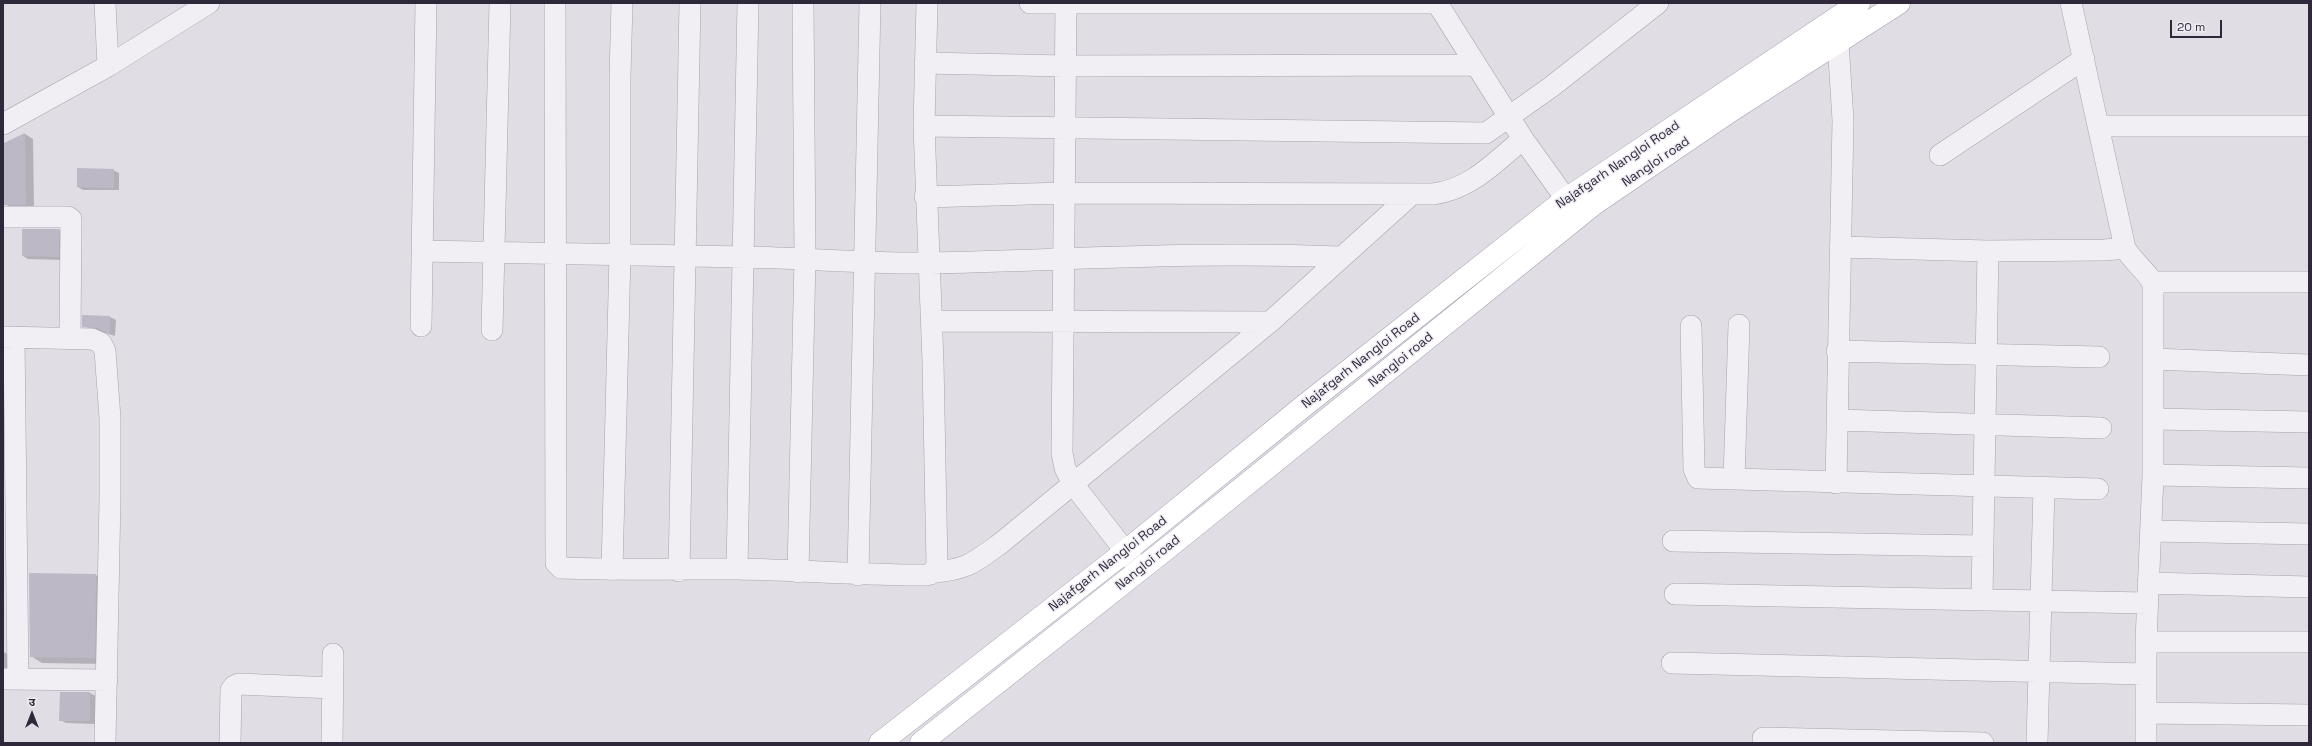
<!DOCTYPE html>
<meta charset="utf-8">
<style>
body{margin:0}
#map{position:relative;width:2312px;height:746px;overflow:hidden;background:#e0dde5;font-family:"Space Grotesk","Noto Sans Devanagari",sans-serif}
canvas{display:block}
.frame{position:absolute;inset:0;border:4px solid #2f283a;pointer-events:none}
.north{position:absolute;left:12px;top:694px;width:40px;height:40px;-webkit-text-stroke:3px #efecf3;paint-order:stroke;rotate:0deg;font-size:11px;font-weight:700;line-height:16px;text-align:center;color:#2f283a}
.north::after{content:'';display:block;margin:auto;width:14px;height:18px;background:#2f283a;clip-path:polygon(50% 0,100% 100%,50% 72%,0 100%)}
.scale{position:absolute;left:2170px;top:20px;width:52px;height:18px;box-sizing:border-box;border:2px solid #2f283a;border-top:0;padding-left:5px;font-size:12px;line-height:14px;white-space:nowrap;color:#2f283a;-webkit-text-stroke:3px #efecf3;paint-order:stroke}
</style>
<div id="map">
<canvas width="2312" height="746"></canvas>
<div class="frame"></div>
<div class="north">उ</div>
<div class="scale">20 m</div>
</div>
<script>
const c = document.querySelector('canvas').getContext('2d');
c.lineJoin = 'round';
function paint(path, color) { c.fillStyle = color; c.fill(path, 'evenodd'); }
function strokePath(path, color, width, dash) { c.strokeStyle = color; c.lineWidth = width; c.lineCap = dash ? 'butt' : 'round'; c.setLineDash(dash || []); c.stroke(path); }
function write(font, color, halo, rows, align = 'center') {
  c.font = font + ' "Space Grotesk",sans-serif'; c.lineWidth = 3; c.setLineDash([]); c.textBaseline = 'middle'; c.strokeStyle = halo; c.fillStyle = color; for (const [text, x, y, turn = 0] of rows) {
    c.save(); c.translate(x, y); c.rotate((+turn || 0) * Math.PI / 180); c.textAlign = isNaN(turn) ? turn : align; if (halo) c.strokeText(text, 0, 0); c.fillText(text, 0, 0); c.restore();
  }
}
paint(new Path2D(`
 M 25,134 L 33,139 L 34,209 L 13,209 L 5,204 Z
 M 113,170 L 119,173 L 119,190 L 83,190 L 78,187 Z
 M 59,230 L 64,233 L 64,260 L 28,259 L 23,256 Z
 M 83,316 L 110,317 L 116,320 L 115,336 L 83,326 Z
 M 3,403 L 8,406 L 8,423 L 3,423 Z
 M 30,574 L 96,575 L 107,582 L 106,664 L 42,663 L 31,656 Z
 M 3,652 L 11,655 L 11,670 L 3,671 Z
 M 61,693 L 90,693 L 96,696 L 95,724 L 66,723 L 60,720 Z`), '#0003');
paint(new Path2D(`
 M 25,133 L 26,205 L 4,205 L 4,143 Z
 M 77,168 L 114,169 L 114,188 L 77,187 Z
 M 22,229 L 59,229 L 59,257 L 22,256 Z
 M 82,315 L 110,316 L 110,334 L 97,328 L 82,327 Z
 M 29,573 L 96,574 L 95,658 L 30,657 Z
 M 60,692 L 90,692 L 90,721 L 59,721 Z`), '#bdb8c5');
const minor = new Path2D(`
 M 105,3 L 108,66
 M 555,3 L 556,563 L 561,568 C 620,570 679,569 737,569 C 800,570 863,575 926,575 L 931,574 L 937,566 L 933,362 L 924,126 L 927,3
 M 1030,3 L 1437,3
 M 1066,3 L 1062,453 L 1065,468 L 1073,484 L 1140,570
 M 1437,3 L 1523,139 L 1566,199
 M 2071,3 L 2125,248 C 2131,260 2151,275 2153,285 L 2153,475 L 2146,642 L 2146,743
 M 925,63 L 1065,66 L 1475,65
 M 3,124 L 108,66 L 209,3
 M 924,126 L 1486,133 L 1551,87 L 1658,3
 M 2098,126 L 2309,126
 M 1940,155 L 2084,59
 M 925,197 L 1063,193 L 1433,194 C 1471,189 1494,163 1523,139
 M 3,217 L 68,217 L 71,219 L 70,337
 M 1840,247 L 1988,251 L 2105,250 L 2125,248
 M 422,251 C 529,254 637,254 745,257 C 806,258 868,264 930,263 C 1067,260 1203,251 1340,257
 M 2152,282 L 2309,282
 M 931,321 L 1270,322
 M 421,326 L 426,3
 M 1691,326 L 1694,469 L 1698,478 L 2098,489
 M 492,330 L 500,3
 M 3,337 L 92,339 L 101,343 L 105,351 L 110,418 L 110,499 L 105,743
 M 14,337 L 18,679
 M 1837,351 L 2099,357
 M 2153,359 L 2309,365
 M 2154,419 L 2309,422
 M 1837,420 L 2101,428
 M 2153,475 L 2309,478
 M 1734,479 L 1739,325
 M 1836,483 L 1843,120 L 1838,42
 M 2151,531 L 2309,534
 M 1673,541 L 1983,546
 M 737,569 L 748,3
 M 612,570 L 620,255 L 620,76 L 622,3
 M 679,571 L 690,3
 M 798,572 L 805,258 L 803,3
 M 933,572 C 967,570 975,562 1001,543 L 1270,322 L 1412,194
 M 858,575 L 870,3
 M 2148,583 L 2309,587
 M 1675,594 L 2147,603
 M 1982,599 L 1988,251
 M 2146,642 L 2309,642
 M 1672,663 L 2145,674
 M 3,679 L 107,680
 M 2146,713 L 2309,715
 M 1763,738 L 1983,743
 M 230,743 L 231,690 L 234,686 L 239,684 L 333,688
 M 332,743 L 333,654
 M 2037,743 L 2044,488`);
const major = new Path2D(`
 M 880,743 L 1126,551 L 1305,405 L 1566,199 L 1859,3
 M 921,743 L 1170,546 L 1594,204 L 1732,110 L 1899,3`);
strokePath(minor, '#a7a3ae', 22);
strokePath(major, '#a49eb0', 23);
strokePath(minor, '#f1eff4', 21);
strokePath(major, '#fff', 22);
write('13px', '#2f283a', '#efecf3', [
 ["Nangloi road",1656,162,-34],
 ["Najafgarh Nangloi Road",1618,165,-34],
 ["Nangloi road",1401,360,-39],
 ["Najafgarh Nangloi Road",1361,361,-38],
 ["Nangloi road",1148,563,-39],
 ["Najafgarh Nangloi Road",1108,564,-38]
]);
</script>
